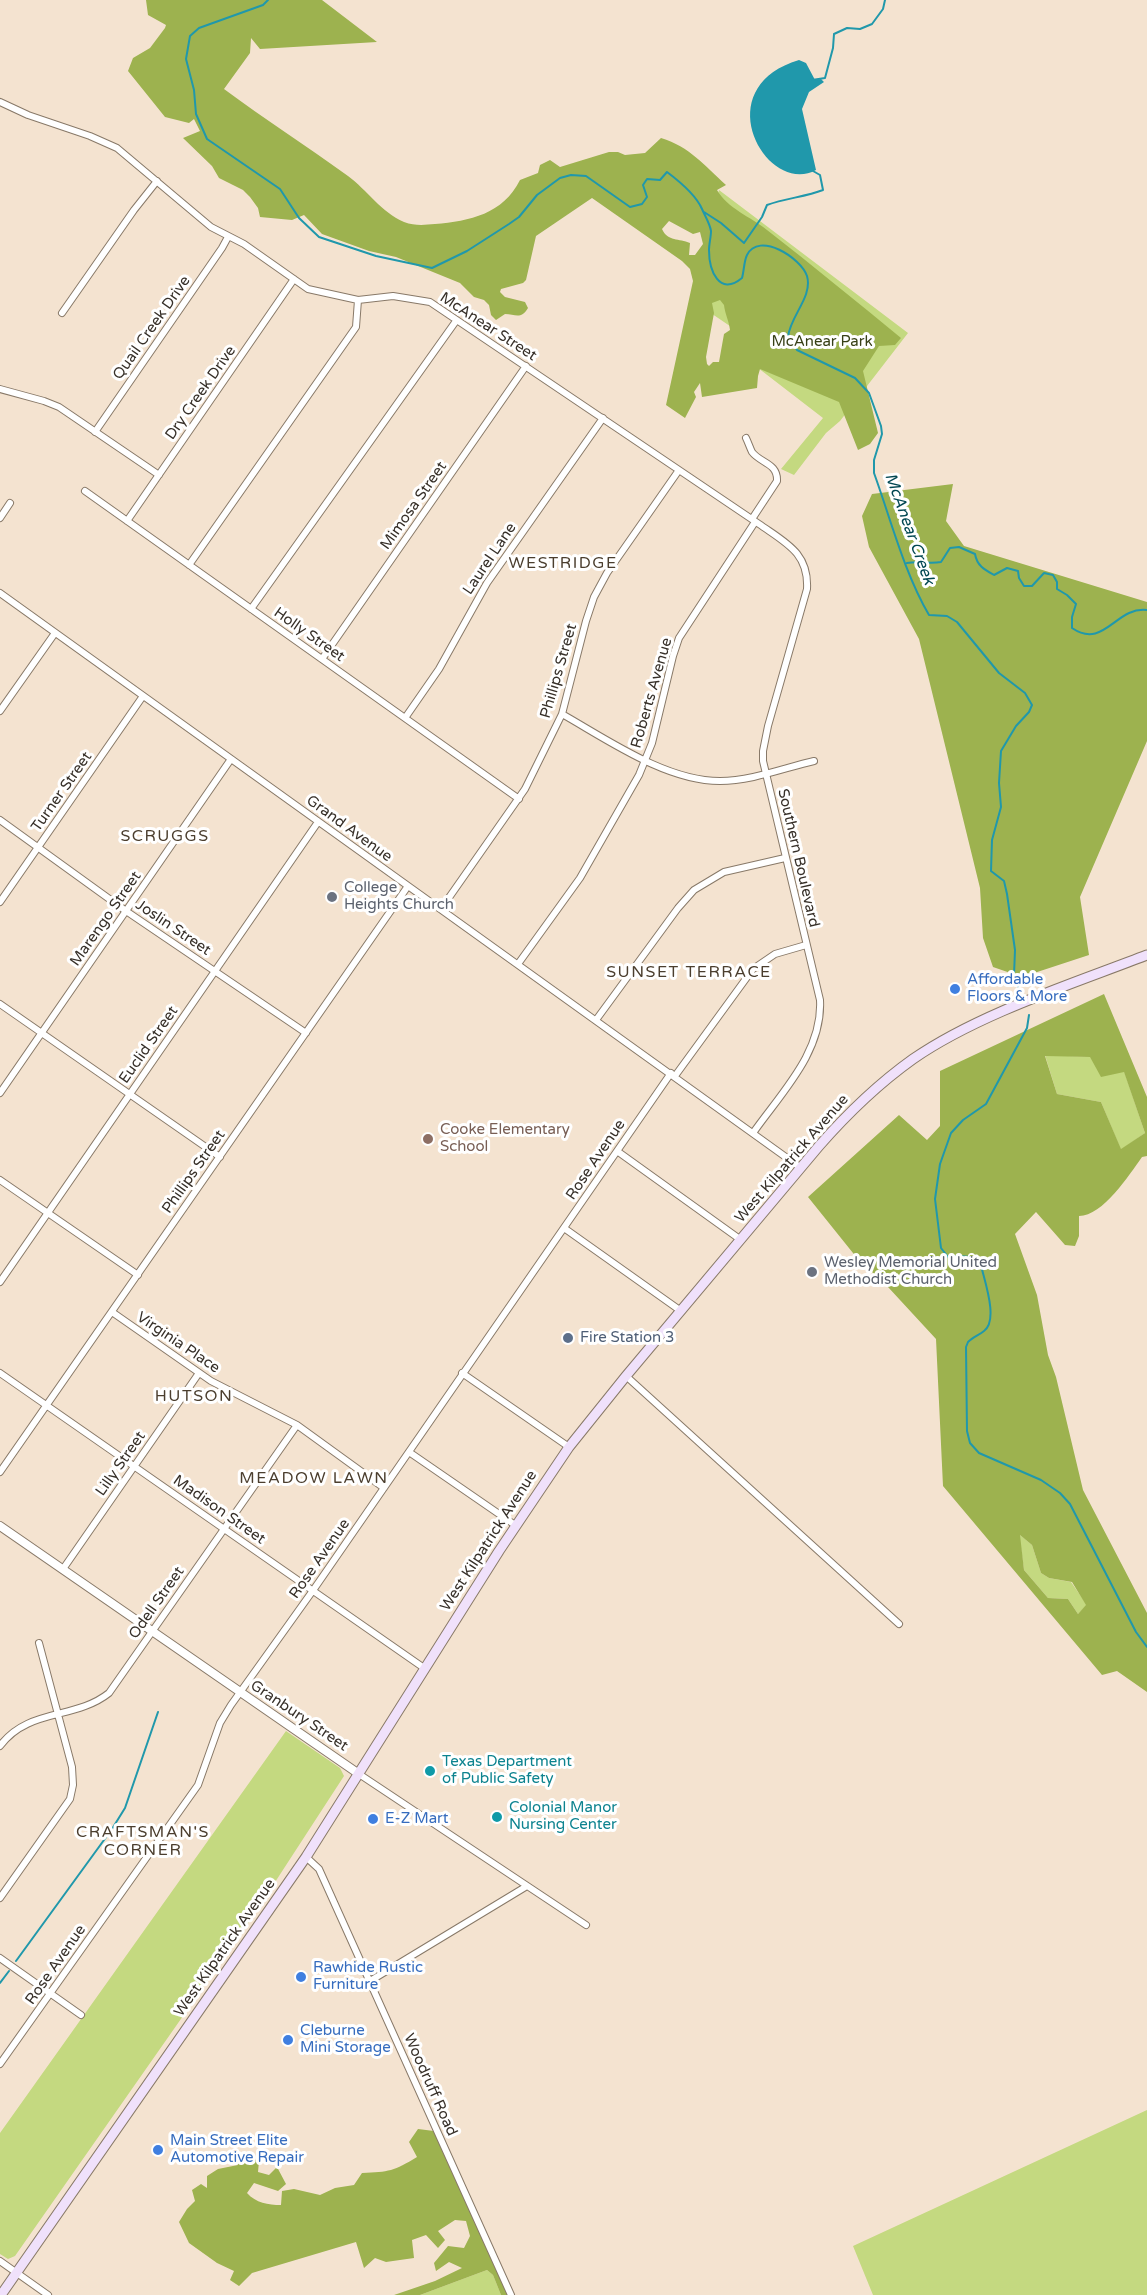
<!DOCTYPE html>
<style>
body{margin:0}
canvas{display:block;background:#f4e3d0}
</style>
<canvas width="1147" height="2295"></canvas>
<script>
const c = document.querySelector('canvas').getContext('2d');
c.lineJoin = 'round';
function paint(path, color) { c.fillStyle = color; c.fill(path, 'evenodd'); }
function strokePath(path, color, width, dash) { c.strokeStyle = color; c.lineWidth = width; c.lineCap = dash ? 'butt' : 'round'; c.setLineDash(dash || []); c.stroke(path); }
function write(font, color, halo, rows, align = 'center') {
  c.font = font + ' "Varela Round",sans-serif'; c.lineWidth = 6; c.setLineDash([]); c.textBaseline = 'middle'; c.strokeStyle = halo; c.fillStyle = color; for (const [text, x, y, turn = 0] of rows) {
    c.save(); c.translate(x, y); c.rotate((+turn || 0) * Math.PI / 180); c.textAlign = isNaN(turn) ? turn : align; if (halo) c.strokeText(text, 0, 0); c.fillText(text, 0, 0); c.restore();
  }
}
paint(new Path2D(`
 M 719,190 L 908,333 L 840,421 L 826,433 L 794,475 L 781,469 L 823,418 L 749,361 L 755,343 L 690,299 Z
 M 1045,1055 L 1090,1057 L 1124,1071 L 1145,1133 L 1121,1150 L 1101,1102 L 1057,1094 Z
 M 1019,1534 L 1032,1545 L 1041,1573 L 1049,1578 L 1071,1582 L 1087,1605 L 1078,1614 L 1068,1599 L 1048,1598 L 1024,1570 Z
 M 286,1731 L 340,1768 L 344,1776 L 253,1916 L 15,2256 L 8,2259 L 0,2254 L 0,2133 Z
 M 1147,2110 L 1147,2295 L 873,2295 L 853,2246 Z
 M 487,2270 L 493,2275 L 501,2295 L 420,2295 Z`), '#c4d980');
paint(new Path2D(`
 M 146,0 L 322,0 L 377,42 L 260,49 L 251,38 L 250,53 L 224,89 C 264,119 307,146 348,176 C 367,190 381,212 404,222 C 415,226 424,225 435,224 C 470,221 503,214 520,180 L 538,173 L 540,165 L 550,160 L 560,167 L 609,152 L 618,152 L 625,155 L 645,153 L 661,138 C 690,147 704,165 726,185 L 717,190 C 727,208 751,217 767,230 C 812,265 857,302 901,338 L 895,345 L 879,346 L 863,371 L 878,433 L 870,444 L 858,450 L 839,402 L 760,369 L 758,376 L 757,388 L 702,397 L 700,383 L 694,392 L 696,397 L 685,418 L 666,405 L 693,281 L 690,269 L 682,261 L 592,198 L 536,236 L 526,280 L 523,283 L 501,289 L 500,292 L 505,297 L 525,302 L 528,308 C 521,320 515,314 505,314 L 496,320 L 491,315 L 489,305 L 484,300 L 474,297 L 460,283 L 396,257 L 369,251 L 322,234 L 304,215 L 292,220 L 260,217 L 258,208 L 250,197 L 243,190 L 219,178 L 212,166 L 183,138 L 200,131 L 194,119 L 189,123 L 165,117 L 128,71 L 133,58 L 150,48 L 165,28 L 166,25 L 148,15 ZM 669,221 L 693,234 L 700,232 L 703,244 L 695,255 L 689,255 L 690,243 C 679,238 668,242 662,229 ZM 720,300 L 724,305 C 725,314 729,321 730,330 L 724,334 L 719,362 L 713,362 L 709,366 L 707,364 L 706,357 L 714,313 L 712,303 Z
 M 953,484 L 946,521 L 964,546 L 1147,602 L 1147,741 L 1080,897 L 1089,955 L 1022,977 L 993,967 L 983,938 L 980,888 L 919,639 L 869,547 L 862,516 L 872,494 Z
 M 1104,994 L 1147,1097 L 1147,1156 L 1142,1157 C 1129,1175 1103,1216 1079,1216 L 1079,1236 L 1075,1246 L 1065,1245 L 1036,1212 L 1015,1234 L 1037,1295 L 1048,1355 L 1056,1377 L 1083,1490 L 1147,1613 L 1147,1692 L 1117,1671 L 1102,1675 L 943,1486 L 936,1339 L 888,1287 L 857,1258 L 808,1197 L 899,1115 L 927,1140 L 940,1126 L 940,1071 ZM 1045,1056 L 1090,1057 L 1101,1077 L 1124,1072 L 1145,1133 L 1121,1149 L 1101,1102 L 1057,1094 ZM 1020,1535 L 1032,1545 L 1041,1573 L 1049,1578 L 1072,1582 L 1086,1605 L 1078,1614 L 1068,1599 L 1048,1598 L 1024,1570 Z
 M 418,2129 L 434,2131 L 509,2295 L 501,2295 L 493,2275 L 487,2270 L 420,2295 L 394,2295 L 435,2281 L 462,2268 L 449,2262 L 436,2271 L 434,2263 L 448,2246 L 464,2248 L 470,2236 L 466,2221 L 455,2220 L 438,2231 L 445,2240 L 438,2248 L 426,2235 L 412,2240 L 414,2258 L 386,2262 L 375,2258 L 364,2268 L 356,2242 L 252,2273 L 239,2286 L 230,2280 L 234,2271 L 217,2263 L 189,2243 L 179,2222 L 187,2209 L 195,2201 L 192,2190 L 201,2184 L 207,2188 L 207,2176 L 218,2169 L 238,2165 L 237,2161 L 245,2157 L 259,2161 L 258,2172 L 269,2175 L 277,2167 L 286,2184 L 278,2191 L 254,2183 L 247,2193 C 256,2203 268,2205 281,2205 L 282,2191 L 294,2189 L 320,2195 L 335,2188 L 354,2185 L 362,2173 C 389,2172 394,2171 417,2157 L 409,2142 Z`), '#9db24f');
paint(new Path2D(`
 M 799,60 L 806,63 L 815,80 L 821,79 L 824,82 L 809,92 L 802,109 L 816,170 C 767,197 705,88 799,60 Z`), '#2098ab');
strokePath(new Path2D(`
 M 268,0 L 263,5 L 199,28 L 190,36 L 186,59 L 194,90 L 196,114 L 207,139 L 280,189 L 299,218 L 319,237 L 376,256 L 432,268 L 467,251 L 509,224 L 519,217 L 537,195 L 560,178 L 571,175 L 586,176 L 630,207 L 642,204 L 647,197 L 643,185 L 647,179 L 660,180 L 667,172 C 679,181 696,195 702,209 C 705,216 710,224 711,231 C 711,237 709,244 709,250 C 709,270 719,297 742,278 C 744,271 744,261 747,255 C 759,231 801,258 807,276 C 813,297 790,316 788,337 L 797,350 L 855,378 L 869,393 L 881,426 L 882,434 L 874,460 L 874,473 C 891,520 904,572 929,615 L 947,616 L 957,622 L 999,673 L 1025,693 L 1032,705 L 1029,712 L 1016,726 L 1001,751 L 999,783 L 1001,807 L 992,840 L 991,871 L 1004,881 L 1007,894 L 1015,950 L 1014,975 L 1019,989
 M 812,80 L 825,78 L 833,48 L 834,34 L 847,28 L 860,29 L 872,24 L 883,9 L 885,0
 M 704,212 L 721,223 L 744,243 L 762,217 L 767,205 C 786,198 805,197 823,190 L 820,175 L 813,171
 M 907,563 C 919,561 930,564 941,562 L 950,548 L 959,547 L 975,554 C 977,566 985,570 994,575 L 1007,568 L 1018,571 L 1019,578 L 1024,586 L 1032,586 L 1044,573 L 1053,575 L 1057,582 L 1057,589 L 1067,595 L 1076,604 L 1072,617 L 1072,628 C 1104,650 1116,606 1147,610
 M 1029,1015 L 1027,1028 L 986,1104 L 963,1120 L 951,1133 L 940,1164 L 935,1199 L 941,1248 L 948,1257 C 961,1256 972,1254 981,1265 C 984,1280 999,1320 984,1331 C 979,1335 973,1337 968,1342 L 966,1347 L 967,1431 L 970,1443 L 979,1453 L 1041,1480 L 1060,1493 L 1070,1504 L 1136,1632 L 1147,1647
 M 16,1961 L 112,1829 L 125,1808 L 158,1712
 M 0,1983 L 9,1971`), '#2098ab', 2);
const minor = new Path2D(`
 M 0,102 L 28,115 L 90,136 L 117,148 L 211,227 L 244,244 L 308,289 L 358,300 L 393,296 L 430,302 L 759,524 C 786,543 809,553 807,589 L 768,726 L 763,751 L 763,761 L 820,1000 C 823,1052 781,1093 753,1133
 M 62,313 L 134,210 L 157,181
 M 0,389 L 44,401 L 59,407 L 159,475
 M 95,432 L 222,248 L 228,237
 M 746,438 C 748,442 750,448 752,452 C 760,463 778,463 777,481 L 752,519
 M 85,491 L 519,799
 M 0,518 L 10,503
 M 127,521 L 294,279
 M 189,565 L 356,327 L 358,300
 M 0,593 L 801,1168
 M 251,609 L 456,321
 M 322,659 L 526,366
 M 0,711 L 55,633
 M 562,714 C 608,740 666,781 720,781 C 751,781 784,768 814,761
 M 405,718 L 439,669 L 487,583 L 603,418
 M 0,820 L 126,911 L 306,1033
 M 0,902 L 143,696
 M 441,909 L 525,789 L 562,714 L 586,621 L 594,597 L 607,573 L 679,470
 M 518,964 L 580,878 L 639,775 L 652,743 L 673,656 L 679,638 L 755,522
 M 0,1004 L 220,1157
 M 596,1020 L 678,908 L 694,890 L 724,872 L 785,858
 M 675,1076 L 753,969 L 775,954 L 806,945
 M 0,1093 L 231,759
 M 617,1151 L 741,1240
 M 0,1180 L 138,1275
 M 564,1228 L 681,1311
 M 0,1282 L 318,822
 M 112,1312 L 211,1381 L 297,1425 L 384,1488
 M 0,1373 L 424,1668
 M 462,1373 L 569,1447
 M 626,1376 L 899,1624
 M 409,1452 L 515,1525
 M 0,1472 L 408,886
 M 63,1569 L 199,1373
 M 0,1746 C 28,1708 75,1720 109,1693 L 297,1425
 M 359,1774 L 586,1925
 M 306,1857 L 319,1869 L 511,2295
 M 0,1898 L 70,1799 L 73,1785 L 72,1767 L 39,1643
 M 0,1958 L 81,2015
 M 370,1981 L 527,1886
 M 0,2064 L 198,1785 L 220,1723 L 231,1705 L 314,1589 L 671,1073
 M 0,2261 L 48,2295`);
const tertiary = new Path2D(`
 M 0,1526 L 359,1774`);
const secondary = new Path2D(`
 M 1,2295 L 306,1857 L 499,1551 L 569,1447 L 626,1376 L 819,1146 C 847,1114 878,1084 913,1059 C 978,1014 1072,984 1147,955`);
strokePath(minor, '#887968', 8);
strokePath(tertiary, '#887968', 10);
strokePath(secondary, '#887968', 11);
strokePath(minor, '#fff', 6);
strokePath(tertiary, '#fff', 8);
strokePath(secondary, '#f0e1fb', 9);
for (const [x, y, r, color] of [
 [332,897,6,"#6b7280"],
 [955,989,6,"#3f7fe0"],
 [428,1139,6,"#8d6e63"],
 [812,1272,6,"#6b7280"],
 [568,1338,6,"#5c6f8a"],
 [430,1771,6,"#0f9aa8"],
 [497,1817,6,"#0f9aa8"],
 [373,1819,6,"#3f7fe0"],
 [301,1977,6,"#3f7fe0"],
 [288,2040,6,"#3f7fe0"],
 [158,2150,6,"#3f7fe0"]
]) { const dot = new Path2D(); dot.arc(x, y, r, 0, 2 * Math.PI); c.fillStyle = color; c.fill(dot); strokePath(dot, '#fff', 2); }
write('15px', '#373029', '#fff', [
 ["McAnear Street",488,327,33],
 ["Quail Creek Drive",152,328,-55],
 ["Dry Creek Drive",201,393,-55],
 ["Mimosa Street",414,506,-55],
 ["Laurel Lane",490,559,-56],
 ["Holly Street",309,635,35],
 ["Phillips Street",559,671,-74],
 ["Roberts Avenue",652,693,-74],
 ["Turner Street",62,792,-55],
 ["Grand Avenue",349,829,36],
 ["Southern Boulevard",798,858,77],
 ["Marengo Street",106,919,-55],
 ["Joslin Street",173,928,34],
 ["Euclid Street",149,1045,-55],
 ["West Kilpatrick Avenue",792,1159,-49],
 ["Rose Avenue",596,1160,-56],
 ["Phillips Street",194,1172,-55],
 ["Virginia Place",178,1343,34],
 ["Lilly Street",121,1464,-55],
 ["Madison Street",219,1510,35],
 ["West Kilpatrick Avenue",489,1541,-57],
 ["Rose Avenue",320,1559,-55],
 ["Odell Street",157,1603,-55],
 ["Granbury Street",299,1716,34],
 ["West Kilpatrick Avenue",225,1948,-55],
 ["Rose Avenue",56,1965,-55],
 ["Woodruff Road",430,2085,66]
]);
write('15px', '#384017', '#fff', [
 ["McAnear Park",822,342]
]);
write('15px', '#5b616d', '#fff', [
 ["College",344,888],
 ["Heights Church",344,905],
 ["Wesley Memorial United",824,1263],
 ["Methodist Church",824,1280]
], 'left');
write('15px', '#366cbe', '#fff', [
 ["Affordable",967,980],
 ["Floors & More",967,997],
 ["E-Z Mart",385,1819],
 ["Rawhide Rustic",313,1968],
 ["Furniture",313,1985],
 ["Cleburne",300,2031],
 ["Mini Storage",300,2048],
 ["Main Street Elite",170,2141],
 ["Automotive Repair",170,2158]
], 'left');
write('15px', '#785e54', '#fff', [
 ["Cooke Elementary",440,1130],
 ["School",440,1147]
], 'left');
write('15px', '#4e5e75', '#fff', [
 ["Fire Station 3",580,1338]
], 'left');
write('15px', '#0d838f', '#fff', [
 ["Texas Department",442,1762],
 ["of Public Safety",442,1779],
 ["Colonial Manor",509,1808],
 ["Nursing Center",509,1825]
], 'left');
write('italic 16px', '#024752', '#fff', [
 ["McAnear Creek",909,529,70]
]);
c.letterSpacing = '1.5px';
write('16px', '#4b3e2e', '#fff', [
 ["WESTRIDGE",563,564],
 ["SCRUGGS",165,837],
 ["SUNSET TERRACE",689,973],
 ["HUTSON",194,1397],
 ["MEADOW LAWN",314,1479],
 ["CRAFTSMAN'S",143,1833],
 ["CORNER",143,1851]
]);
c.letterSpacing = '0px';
</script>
